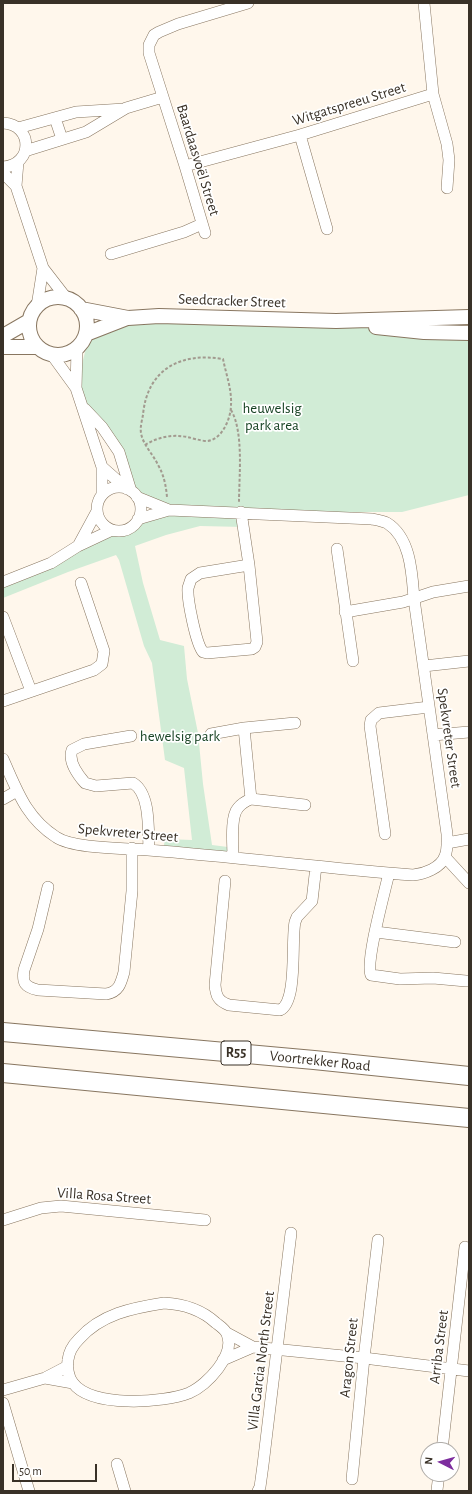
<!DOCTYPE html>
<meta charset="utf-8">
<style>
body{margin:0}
#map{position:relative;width:472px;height:1494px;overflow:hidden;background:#fff7ec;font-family:"Alegreya Sans",sans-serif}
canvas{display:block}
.frame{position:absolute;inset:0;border:4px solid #393127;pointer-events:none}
.north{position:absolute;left:420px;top:1442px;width:40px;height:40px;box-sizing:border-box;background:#fff;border:1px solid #b0ada9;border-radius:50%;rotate:276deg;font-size:11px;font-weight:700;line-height:16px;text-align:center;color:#393127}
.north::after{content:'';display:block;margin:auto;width:14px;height:18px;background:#7d2d9e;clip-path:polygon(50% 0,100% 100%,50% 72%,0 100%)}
.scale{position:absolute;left:12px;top:1464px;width:85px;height:18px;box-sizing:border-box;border:2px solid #393127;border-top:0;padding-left:5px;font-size:12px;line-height:14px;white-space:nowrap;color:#393127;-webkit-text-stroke:3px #fff;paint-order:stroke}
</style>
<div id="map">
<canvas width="472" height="1494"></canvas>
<div class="frame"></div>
<div class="north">N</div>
<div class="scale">50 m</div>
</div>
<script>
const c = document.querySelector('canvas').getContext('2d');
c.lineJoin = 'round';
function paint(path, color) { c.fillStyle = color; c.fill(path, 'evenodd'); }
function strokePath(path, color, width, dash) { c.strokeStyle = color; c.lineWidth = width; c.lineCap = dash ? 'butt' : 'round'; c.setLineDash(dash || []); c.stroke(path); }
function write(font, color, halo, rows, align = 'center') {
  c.font = font + ' "Alegreya Sans",sans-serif'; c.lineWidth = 3.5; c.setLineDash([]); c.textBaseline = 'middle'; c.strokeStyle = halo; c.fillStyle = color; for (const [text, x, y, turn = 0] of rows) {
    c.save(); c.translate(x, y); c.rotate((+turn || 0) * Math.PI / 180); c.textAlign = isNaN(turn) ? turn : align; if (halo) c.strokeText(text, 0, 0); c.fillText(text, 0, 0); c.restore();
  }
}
paint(new Path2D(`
 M 119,321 L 340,321 L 385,332 L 469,339 L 469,495 L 402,512 L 242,512 L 244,527 L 200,526 L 166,535 L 135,546 L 143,583 L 160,640 L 184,646 L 187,679 L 198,733 L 203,784 L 212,845 L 228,847 L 225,857 L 163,851 L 165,839 L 192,840 L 184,768 L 165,760 L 152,663 L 144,646 L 119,560 L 116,555 L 68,572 L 3,598 L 3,582 L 112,530 C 127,533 126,526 137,519 C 146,514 159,513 169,510 L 137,497 L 121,455 L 76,388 L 90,332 Z`), '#d1ecd6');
const minor = new Path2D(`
 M 433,94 L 447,144 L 449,160 L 447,188
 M 55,118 L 62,139
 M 3,123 C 33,124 34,165 3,167
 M 18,128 L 76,112 L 124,109
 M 300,135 L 327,229
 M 25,151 L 86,132 L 126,108 L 163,97
 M 18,162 L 16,186 L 43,268 L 67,299
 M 185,166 L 300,135 L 433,94 L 424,3
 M 3,173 L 16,186
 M 205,233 L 185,166 L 149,53 L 149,45 L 154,35 L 159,32 L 178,24 L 248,3
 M 111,254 L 184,232 L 202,224
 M 37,306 L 43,268
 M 52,355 L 76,388 L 102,467 L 102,495
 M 76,388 L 77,349
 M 85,409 L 102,427 L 119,452 L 131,491
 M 102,467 L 127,489
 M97 509a22 22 0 1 1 44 0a22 22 0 1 1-44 0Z
 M 137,497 L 169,510
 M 241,512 L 249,565 L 257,642 L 255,647 L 252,649 L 207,653 L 203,652 C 196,644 187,599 188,588 C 189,585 190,582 191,579 L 200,573 L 249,565
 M 78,546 L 97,511
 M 337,549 L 353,661
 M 3,582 L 51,563 L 78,546 L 112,530
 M 345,612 L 403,602 L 433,592 L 469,586
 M 3,617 L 31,691
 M 424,666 L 469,661
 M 3,701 L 94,670 L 102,664 L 104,651 L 81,583
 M 211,734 L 244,728 L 295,723
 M 433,735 L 469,732
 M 131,736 L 84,744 L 72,750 C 68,761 78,775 85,783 L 96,786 L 133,783 C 151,794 148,831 149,850
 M 3,759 C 17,790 26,818 56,837 C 74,849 125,848 148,850 C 237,857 325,868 413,875 C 424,874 441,868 445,856 C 448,849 447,841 447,834 L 414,599 C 412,574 411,538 387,523 C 383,521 377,520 372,519 L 169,510 L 138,519
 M 3,799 L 17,791
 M 251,799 L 305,805
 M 385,834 L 370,726 L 371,720 L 379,713 L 429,707
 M 447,843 L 469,839
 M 233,857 C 233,845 230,817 238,808 C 241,804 246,801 251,799 L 244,728
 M 445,857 L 469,883
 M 389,873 C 385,891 365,962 371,975 L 400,979 L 433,978 L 466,981
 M 225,881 L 215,985 C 216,996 218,1001 229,1005 L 280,1010 C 298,1002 291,940 295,922 L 297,917 L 312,901 L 316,866
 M 48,887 L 38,929 L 24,970 C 22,983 25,987 38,990 L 106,994 C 119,992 121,983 124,972 L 132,891 L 132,848
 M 376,932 L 455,942
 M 3,1220 L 41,1208 L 61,1206 L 205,1220
 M 164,1303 C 183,1304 202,1310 216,1323 C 220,1326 225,1329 227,1334 C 236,1355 207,1385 189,1393 C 164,1403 91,1408 73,1383 C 68,1377 67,1367 68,1360 C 69,1351 73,1345 79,1339 C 101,1314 132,1308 164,1303 Z
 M 227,1333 L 253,1347 L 364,1358 L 469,1371
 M 223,1360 L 253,1347
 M 45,1378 L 73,1383
 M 3,1390 L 45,1378 L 68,1366
 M 3,1403 L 29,1491
 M 442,1450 L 465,1247
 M 117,1464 L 125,1491
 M 352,1479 L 364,1358 L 378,1240
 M 437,1490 L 439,1474
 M 258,1491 L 260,1487 L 263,1465 L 291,1233`);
const tertiary = new Path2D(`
 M29 326a29 29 0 1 1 58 0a29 29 0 1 1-58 0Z
 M 81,309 L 128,318 L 159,316 L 336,321 L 469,317
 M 376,327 L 424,332 L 469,333
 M 86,334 L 127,318
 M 3,336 L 29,321
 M 3,347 L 36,347`);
const primary = new Path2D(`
 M 3,1032 L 314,1060 L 469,1076
 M 3,1073 L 469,1118`);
strokePath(minor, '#887660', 12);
strokePath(tertiary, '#887660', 16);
strokePath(primary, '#887660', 20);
strokePath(new Path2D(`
 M 231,410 C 244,432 239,477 239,502
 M 145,445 C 158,437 172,434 187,437 C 192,438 198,440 205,441 C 221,442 231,419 231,405 C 232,390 226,374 223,359 C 181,352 147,369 143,415 C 142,420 140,427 141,433 C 143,445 153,454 158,465 C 164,475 166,486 167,497`), '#a29a8f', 2, [3, 2]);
strokePath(minor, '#fff', 11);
strokePath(tertiary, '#fff', 14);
strokePath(primary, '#fff', 18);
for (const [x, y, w] of [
 [236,1053,30]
]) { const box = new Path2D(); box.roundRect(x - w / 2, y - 12, w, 24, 3); c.fillStyle = '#fff'; c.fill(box); strokePath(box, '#393127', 1); }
write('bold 14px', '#393127', null, [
 ["R55",236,1053]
]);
write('15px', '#393127', '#fff', [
 ["Witgatspreeu Street",349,104,-17],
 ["Baardaasvoël Street",198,160,73],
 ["Seedcracker Street",232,301,2],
 ["Spekvreter Street",449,738,82],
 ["Spekvreter Street",128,833,5],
 ["Voortrekker Road",320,1061,6],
 ["Villa Rosa Street",104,1196,4],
 ["Arriba Street",439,1347,-83],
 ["Aragon Street",349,1358,-84],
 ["Villa Garcia North Street",261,1361,-83]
]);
write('15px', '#194425', '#fff', [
 ["heuwelsig",272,408],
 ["park area",272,425],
 ["hewelsig park",180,736]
]);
</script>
